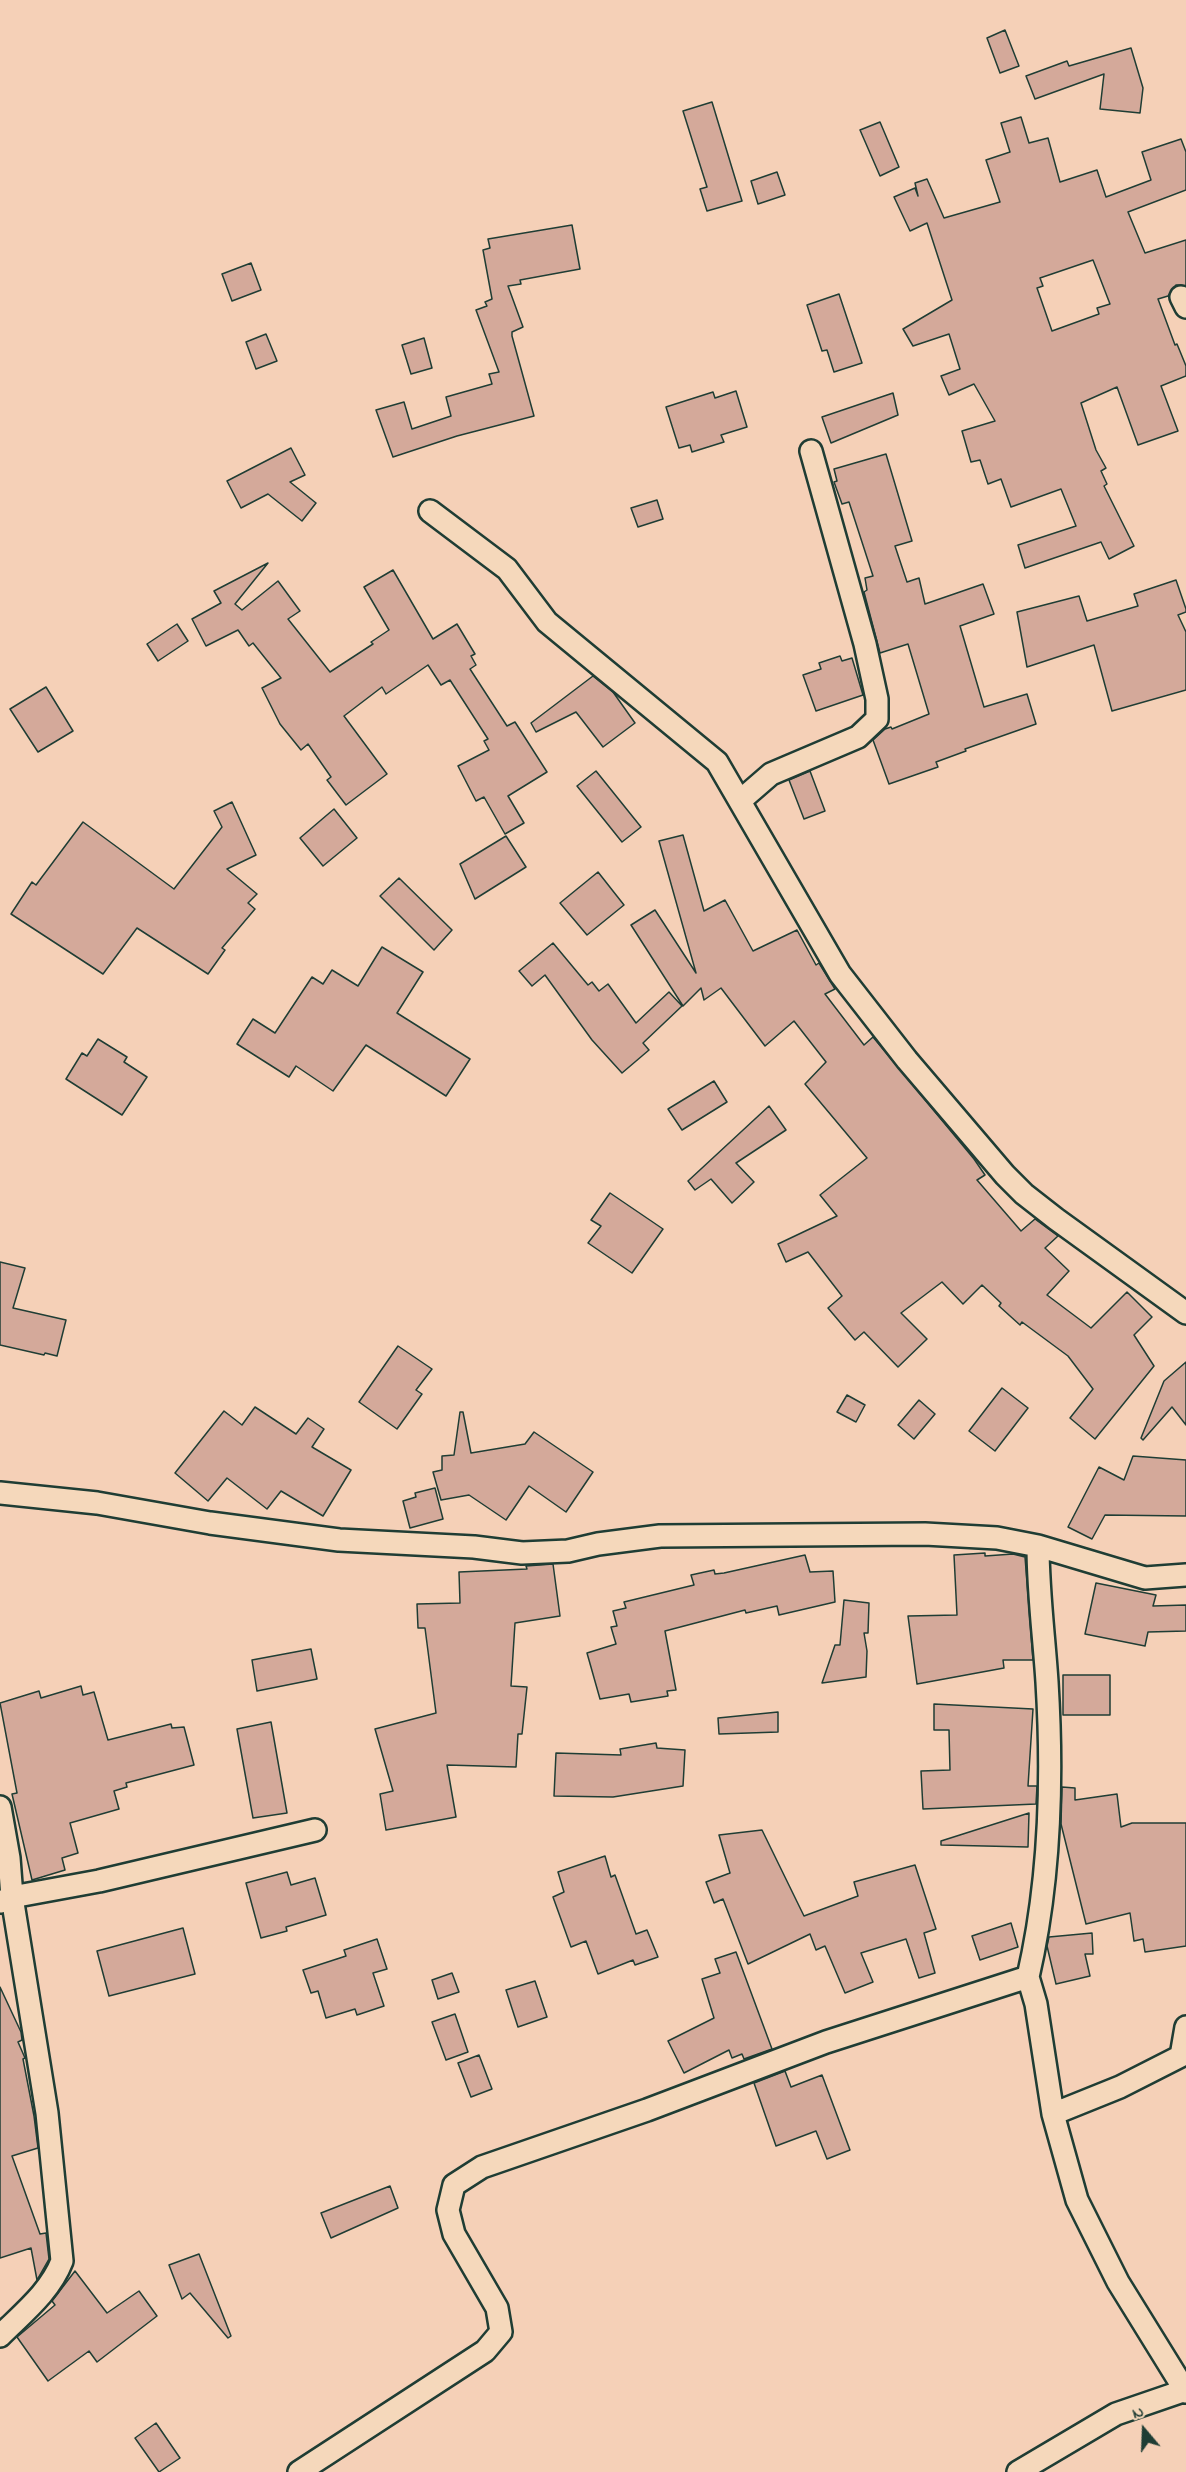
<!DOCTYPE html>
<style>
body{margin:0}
#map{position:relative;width:1186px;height:2472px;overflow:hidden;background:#f5d0b7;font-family:"Indie Flower",sans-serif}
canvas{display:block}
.north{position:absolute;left:1114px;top:2400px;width:60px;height:60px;-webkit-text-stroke:4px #f5d8bb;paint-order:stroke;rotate:341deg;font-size:16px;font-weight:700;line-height:24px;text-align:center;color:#1f3d34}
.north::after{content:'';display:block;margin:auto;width:21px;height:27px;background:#1f3d34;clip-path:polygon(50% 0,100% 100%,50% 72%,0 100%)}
</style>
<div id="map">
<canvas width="1186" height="2472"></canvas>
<div class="north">N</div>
</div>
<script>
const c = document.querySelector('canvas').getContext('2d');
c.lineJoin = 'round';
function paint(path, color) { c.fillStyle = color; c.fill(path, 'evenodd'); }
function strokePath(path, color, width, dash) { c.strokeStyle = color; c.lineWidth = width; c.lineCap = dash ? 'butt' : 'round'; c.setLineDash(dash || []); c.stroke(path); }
const building = new Path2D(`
 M 1005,30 L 1019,66 L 1000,73 L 987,38 Z
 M 1131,48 L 1143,88 L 1140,113 L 1100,109 L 1104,74 L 1035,99 L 1026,76 L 1067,61 L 1069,66 Z
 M 712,102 L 742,201 L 707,211 L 700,189 L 707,187 L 683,111 Z
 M 1021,117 L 1029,143 L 1048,138 L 1060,182 L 1097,170 L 1106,197 L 1151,180 L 1142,152 L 1181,139 L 1186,152 L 1186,190 L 1128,212 L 1145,253 L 1186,240 L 1186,286 L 1176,285 L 1168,296 L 1158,299 L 1175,345 L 1177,344 L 1186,366 L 1186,376 L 1161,386 L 1178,431 L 1138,445 L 1117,387 L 1081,403 L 1096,450 L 1106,468 L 1101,471 L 1107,484 L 1104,486 L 1134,546 L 1109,559 L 1101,542 L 1025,568 L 1018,545 L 1076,526 L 1061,489 L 1011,507 L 1001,479 L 988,484 L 980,460 L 971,462 L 962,431 L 995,421 L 974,384 L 949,395 L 941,376 L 960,369 L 949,334 L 913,346 L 903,329 L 952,300 L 927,223 L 910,231 L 894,197 L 915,188 L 918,196 L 915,183 L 927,179 L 944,218 L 1000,202 L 986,160 L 1010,152 L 1001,123 ZM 1093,260 L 1110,304 L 1097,308 L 1099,314 L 1052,331 L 1037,288 L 1043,286 L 1040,278 Z
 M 880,122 L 899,167 L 880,176 L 860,130 Z
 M 777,172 L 785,195 L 758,204 L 751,181 Z
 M 572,225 L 580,269 L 520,280 L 521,284 L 508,286 L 523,327 L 512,332 L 512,336 L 534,416 L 457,436 L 393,457 L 376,410 L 404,402 L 412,429 L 451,416 L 446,397 L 492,384 L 489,374 L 499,372 L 476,310 L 487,306 L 485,302 L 492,299 L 483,250 L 490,248 L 488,239 Z
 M 251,263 L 261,290 L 232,301 L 222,274 Z
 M 839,294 L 862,363 L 834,372 L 827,350 L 822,351 L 807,305 Z
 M 266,334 L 277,361 L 256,369 L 246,342 Z
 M 424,338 L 432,368 L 411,374 L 402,345 Z
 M 736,391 L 747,427 L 721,435 L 724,442 L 692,452 L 690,445 L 679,448 L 666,407 L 713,392 L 715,398 Z
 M 893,393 L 898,415 L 831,443 L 822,417 Z
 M 291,448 L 305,475 L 290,482 L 316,503 L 302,521 L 268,494 L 241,508 L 227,481 Z
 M 886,454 L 912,541 L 895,546 L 907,582 L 919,578 L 925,604 L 983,584 L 994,614 L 960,626 L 984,707 L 1027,694 L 1036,724 L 965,749 L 966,751 L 936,762 L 938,767 L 889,784 L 873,740 L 885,729 L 891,727 L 892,729 L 929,714 L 908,644 L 880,653 L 864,592 L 867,590 L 865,578 L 873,576 L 849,502 L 842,504 L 834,482 L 837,481 L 834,469 Z
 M 657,500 L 663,519 L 638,527 L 631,508 Z
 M 268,563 L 235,604 L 242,610 L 278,581 L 300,611 L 288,619 L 330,672 L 373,644 L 371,642 L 389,630 L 364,587 L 393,570 L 433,639 L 457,624 L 475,654 L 471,656 L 476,665 L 470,669 L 507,726 L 515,722 L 547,772 L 508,796 L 524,823 L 505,834 L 484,797 L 476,801 L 458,766 L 489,750 L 484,741 L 488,739 L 450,680 L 441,685 L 428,665 L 386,694 L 382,687 L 344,716 L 387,774 L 346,805 L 327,780 L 331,777 L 308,744 L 301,750 L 280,724 L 262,688 L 281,678 L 253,643 L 249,646 L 238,630 L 206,646 L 192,619 L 221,603 L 214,591 Z
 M 1176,580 L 1186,609 L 1186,612 L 1178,615 L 1186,632 L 1186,690 L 1112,711 L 1094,645 L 1027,667 L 1017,612 L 1079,596 L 1087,621 L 1138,606 L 1134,594 Z
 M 177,624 L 188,641 L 158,661 L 147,644 Z
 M 840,656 L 842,661 L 852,658 L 863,695 L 816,711 L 803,675 L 821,669 L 819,663 Z
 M 593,676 L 613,692 L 635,723 L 603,747 L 576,712 L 536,732 L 531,723 Z
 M 46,687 L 73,731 L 38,752 L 10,709 Z
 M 596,771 L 641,827 L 622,842 L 577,786 Z
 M 810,771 L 825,811 L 804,819 L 789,780 Z
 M 232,802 L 256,855 L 227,869 L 257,894 L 248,903 L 255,909 L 222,948 L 225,950 L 208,974 L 137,928 L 103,974 L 11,914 L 32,882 L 36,885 L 83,822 L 174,889 L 222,827 L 214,811 Z
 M 334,809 L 357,838 L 323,866 L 300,838 Z
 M 683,835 L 704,911 L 725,900 L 753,951 L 797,930 L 816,965 L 819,963 L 835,989 L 825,994 L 864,1045 L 873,1037 L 974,1159 L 985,1175 L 977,1180 L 1021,1231 L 1035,1219 L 1058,1236 L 1045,1248 L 1069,1271 L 1047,1295 L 1091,1328 L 1127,1292 L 1152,1317 L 1134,1335 L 1154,1366 L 1095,1439 L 1070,1418 L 1093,1389 L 1068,1356 L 1022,1322 L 1020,1325 L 999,1306 L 1001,1303 L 982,1285 L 963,1304 L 942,1282 L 901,1313 L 927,1339 L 898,1367 L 864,1332 L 855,1340 L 828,1308 L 842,1296 L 808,1252 L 786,1262 L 778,1244 L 837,1216 L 820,1195 L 867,1158 L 805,1084 L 826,1062 L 794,1021 L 765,1046 L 721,988 L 704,1000 L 701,988 L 683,1006 L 631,925 L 655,910 L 696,973 L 659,841 Z
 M 506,836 L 526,867 L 475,899 L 460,864 Z
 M 598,872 L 624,905 L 587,935 L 560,903 Z
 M 399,878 L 452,930 L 434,950 L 380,896 Z
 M 553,943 L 588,985 L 592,982 L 599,991 L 608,984 L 636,1023 L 669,992 L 682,1006 L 643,1043 L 649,1050 L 622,1073 L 592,1040 L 545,975 L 532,986 L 519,971 Z
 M 382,947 L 423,972 L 397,1013 L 470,1059 L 446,1096 L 366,1045 L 333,1091 L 296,1066 L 289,1077 L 237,1044 L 253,1019 L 275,1033 L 312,977 L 323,984 L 332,970 L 358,986 Z
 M 98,1039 L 127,1057 L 124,1062 L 147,1077 L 122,1115 L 66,1079 L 82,1053 L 87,1056 Z
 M 714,1081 L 727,1102 L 682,1130 L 668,1109 Z
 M 769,1106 L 786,1130 L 736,1163 L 754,1182 L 732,1203 L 711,1179 L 695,1190 L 688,1181 Z
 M 610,1193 L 663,1229 L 632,1273 L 588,1243 L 601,1226 L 591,1220 Z
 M 0,1262 L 25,1268 L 13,1308 L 66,1320 L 57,1356 L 45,1353 L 44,1355 L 0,1345 Z
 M 398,1346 L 432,1369 L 416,1390 L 422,1394 L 397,1429 L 359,1402 Z
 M 1186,1362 L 1186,1425 L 1172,1407 L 1143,1440 L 1141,1438 L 1164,1381 Z
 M 1002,1388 L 1028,1408 L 995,1451 L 969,1431 Z
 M 847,1395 L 865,1405 L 856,1422 L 837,1412 Z
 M 919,1400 L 935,1414 L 914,1439 L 898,1425 Z
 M 255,1407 L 296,1434 L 308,1418 L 324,1429 L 312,1447 L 351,1470 L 323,1516 L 281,1491 L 267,1509 L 227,1478 L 208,1501 L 175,1473 L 224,1411 L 242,1425 Z
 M 460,1412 L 463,1412 L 471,1453 L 525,1444 L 534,1432 L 593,1472 L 566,1512 L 529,1486 L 506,1520 L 469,1495 L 441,1500 L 433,1472 L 442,1470 L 442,1456 L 454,1455 Z
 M 1133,1456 L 1186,1460 L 1186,1516 L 1105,1515 L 1092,1539 L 1068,1527 L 1099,1467 L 1124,1480 Z
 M 435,1488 L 443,1519 L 410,1528 L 403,1501 L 416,1497 L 415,1493 Z
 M 985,1553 L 985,1556 L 1013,1554 L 1025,1557 L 1033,1660 L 1003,1660 L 1004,1668 L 917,1684 L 908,1616 L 957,1615 L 954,1555 Z
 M 805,1555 L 810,1572 L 833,1571 L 835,1602 L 779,1615 L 777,1606 L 746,1613 L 745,1610 L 665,1631 L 676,1690 L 667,1691 L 668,1696 L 631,1702 L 629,1694 L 600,1699 L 587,1653 L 616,1644 L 611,1627 L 617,1626 L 613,1611 L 626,1608 L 624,1602 L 694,1585 L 691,1575 L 714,1570 L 715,1574 L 724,1573 Z
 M 553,1564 L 560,1616 L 515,1623 L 511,1686 L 527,1687 L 522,1734 L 518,1734 L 516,1767 L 447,1765 L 456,1817 L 386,1830 L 380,1794 L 393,1791 L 375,1729 L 436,1713 L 425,1628 L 418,1628 L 417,1604 L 460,1603 L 459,1572 L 527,1569 L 526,1566 Z
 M 1096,1583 L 1156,1595 L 1153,1606 L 1186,1605 L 1186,1631 L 1148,1632 L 1145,1646 L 1085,1634 Z
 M 844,1600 L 869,1603 L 868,1633 L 864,1633 L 867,1651 L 866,1677 L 822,1683 L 835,1645 L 840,1645 Z
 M 311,1649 L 317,1679 L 257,1691 L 252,1660 Z
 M 1063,1675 L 1110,1675 L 1110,1715 L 1063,1715 Z
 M 81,1686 L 83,1695 L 94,1692 L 108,1740 L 171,1724 L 172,1728 L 184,1727 L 194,1765 L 126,1783 L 127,1787 L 114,1791 L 119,1809 L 70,1823 L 78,1853 L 62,1858 L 65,1870 L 32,1880 L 12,1794 L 17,1793 L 0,1703 L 39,1691 L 41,1698 Z
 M 934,1704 L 1033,1709 L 1028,1786 L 1037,1786 L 1036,1804 L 923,1809 L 921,1771 L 950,1770 L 949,1730 L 934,1730 Z
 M 778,1712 L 778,1732 L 719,1734 L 718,1718 Z
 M 271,1722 L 287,1813 L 253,1818 L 237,1729 Z
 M 656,1743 L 657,1748 L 685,1750 L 683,1786 L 613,1797 L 554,1796 L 556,1753 L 621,1755 L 620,1749 Z
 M 1062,1787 L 1075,1788 L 1075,1800 L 1117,1794 L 1121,1827 L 1132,1823 L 1186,1823 L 1186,1946 L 1145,1952 L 1143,1939 L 1134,1941 L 1130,1913 L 1086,1924 L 1061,1824 Z
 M 1029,1813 L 1028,1847 L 941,1845 L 941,1841 Z
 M 762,1830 L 804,1916 L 858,1896 L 854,1882 L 915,1865 L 936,1929 L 924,1933 L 935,1973 L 919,1978 L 906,1939 L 861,1953 L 873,1982 L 845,1993 L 825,1946 L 816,1950 L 810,1934 L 748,1964 L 723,1899 L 714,1903 L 706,1882 L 730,1873 L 719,1835 Z
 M 605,1856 L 611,1877 L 615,1875 L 636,1934 L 647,1930 L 658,1957 L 635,1965 L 633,1960 L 598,1974 L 586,1941 L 571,1947 L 553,1897 L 564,1892 L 558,1872 Z
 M 287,1872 L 291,1885 L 315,1878 L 326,1915 L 286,1927 L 287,1931 L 261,1938 L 246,1883 Z
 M 1011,1923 L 1018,1947 L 980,1960 L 972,1936 Z
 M 183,1928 L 195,1974 L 109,1996 L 97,1951 Z
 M 1092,1933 L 1093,1954 L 1085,1954 L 1090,1976 L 1056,1984 L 1047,1946 L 1049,1937 Z
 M 377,1939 L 387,1969 L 373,1973 L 384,2006 L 357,2015 L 355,2009 L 326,2018 L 318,1991 L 311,1993 L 303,1970 L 346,1956 L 344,1950 Z
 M 736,1952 L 772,2049 L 744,2059 L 742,2054 L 732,2058 L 729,2050 L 684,2073 L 668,2041 L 714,2018 L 702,1979 L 720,1973 L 715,1959 Z
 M 452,1973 L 459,1992 L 438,1999 L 432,1980 Z
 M 535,1981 L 547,2017 L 518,2027 L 506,1990 Z
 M 0,1987 L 21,2032 L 22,2040 L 18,2042 L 25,2058 L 23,2059 L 34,2116 L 38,2148 L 12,2156 L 40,2234 L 46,2233 L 49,2259 L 37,2280 L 31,2248 L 0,2258 Z
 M 455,2014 L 468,2052 L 446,2060 L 432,2022 Z
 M 479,2055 L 492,2089 L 471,2097 L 458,2063 Z
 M 785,2071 L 791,2087 L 822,2075 L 850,2150 L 827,2159 L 816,2131 L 776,2146 L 754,2083 Z
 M 390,2186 L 398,2208 L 331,2238 L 321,2213 Z
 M 199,2254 L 231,2336 L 228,2338 L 190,2293 L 182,2299 L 169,2265 Z
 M 75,2271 L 107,2313 L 139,2291 L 157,2316 L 97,2362 L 89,2351 L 48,2381 L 17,2337 L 55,2305 L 52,2301 Z
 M 156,2423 L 180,2458 L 159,2472 L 135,2438 Z`);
paint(building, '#d4a99a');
strokePath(building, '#1f3d34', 1.5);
const street = new Path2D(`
 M 1181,297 L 1186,307
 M 430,511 L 507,569 L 547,622 L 717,762 L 840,974 L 907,1060 L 1005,1175 L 1024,1194 L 1056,1219 L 1186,1313
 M 741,800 L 771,774 L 858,737 L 877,719 L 877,699 L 865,644 L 811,451
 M 0,1493 L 97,1503 L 210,1523 L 339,1540 L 474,1547 L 522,1553 L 568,1551 L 598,1544 L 660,1536 L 925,1534 L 997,1538 L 1038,1546 L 1145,1578 L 1186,1575
 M 0,1807 L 9,1858 L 12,1897 L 0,1902
 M 1028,1977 L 1036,2004 L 1053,2114 L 1077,2200 L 1118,2282 L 1186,2392
 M 1053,2114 L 1120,2087 L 1181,2056 L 1186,2027
 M 0,2336 C 23,2313 50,2292 62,2261 L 47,2113 L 12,1897 L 99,1881 L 315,1830
 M 299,2472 L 485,2351 L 501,2332 L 497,2308 L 454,2234 L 448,2210 L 454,2185 L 482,2167 L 647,2110 L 826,2042 L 1028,1977 C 1050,1882 1053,1780 1047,1682 C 1044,1636 1038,1592 1038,1546
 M 1018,2472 L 1116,2414 L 1186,2390`);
strokePath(street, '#1f3d34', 26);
strokePath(street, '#f5d8bb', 21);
</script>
